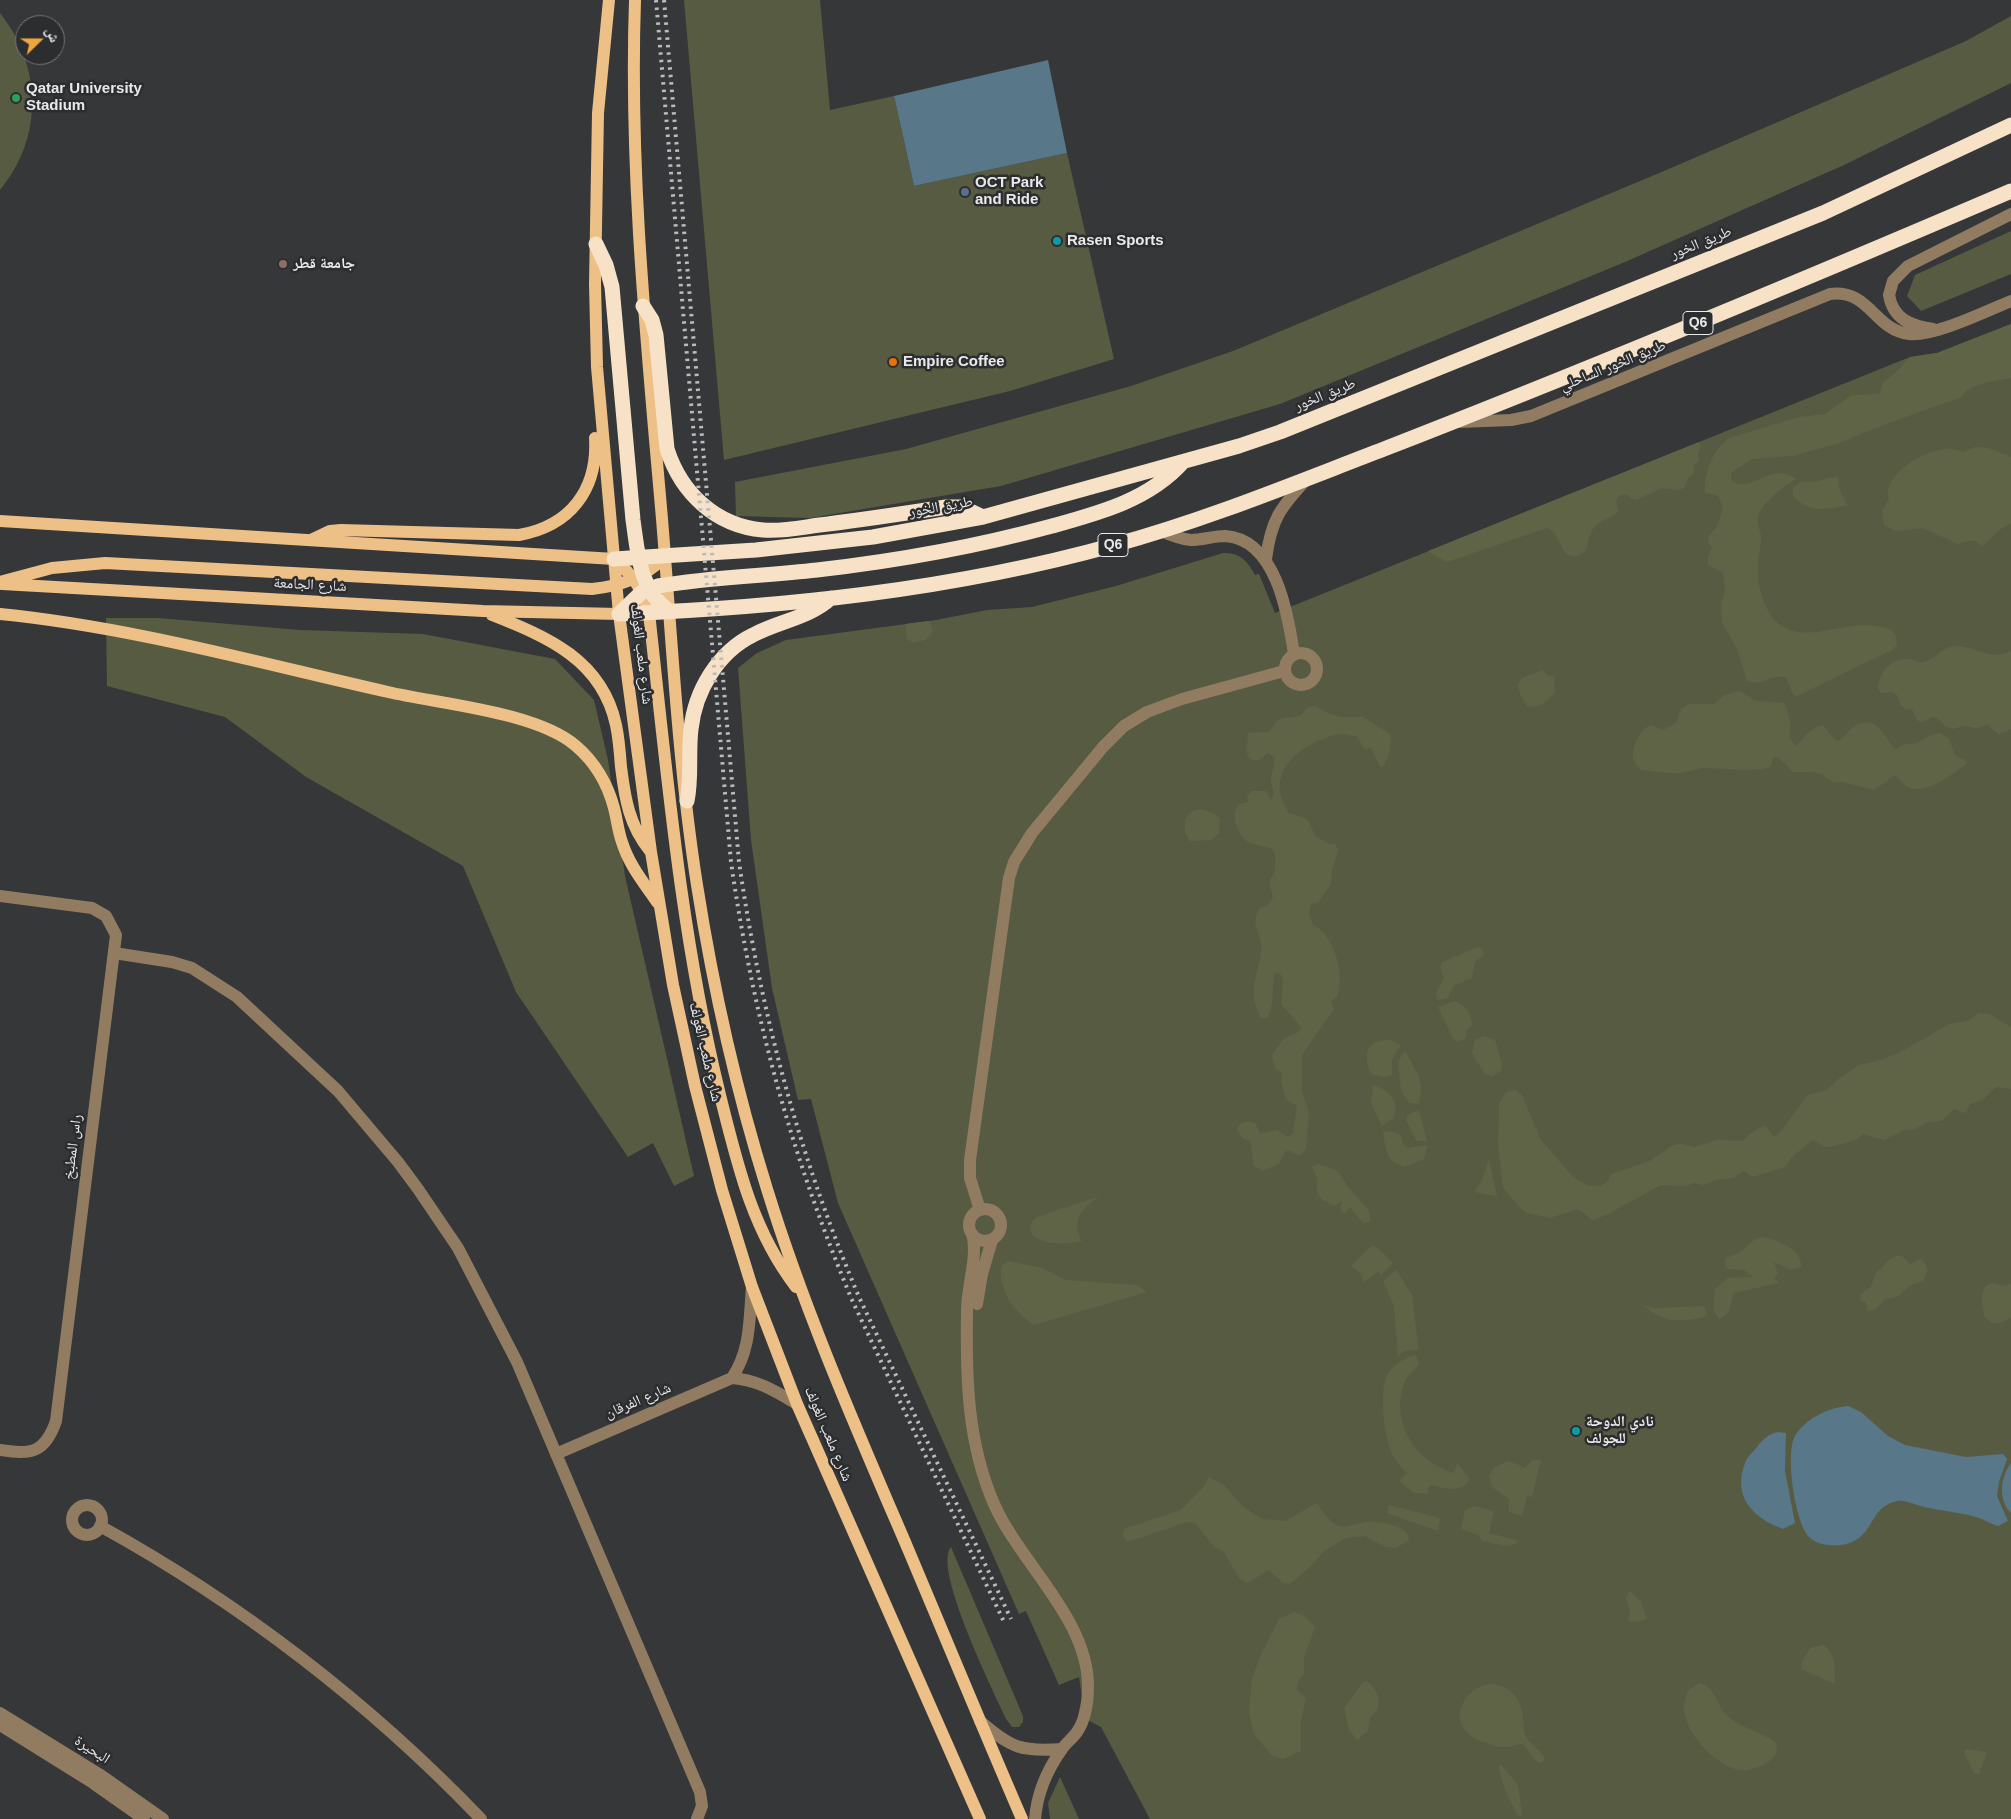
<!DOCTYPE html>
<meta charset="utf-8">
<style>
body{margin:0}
#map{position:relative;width:2011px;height:1819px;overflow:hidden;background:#363739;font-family:Helvetica,"Noto Naskh Arabic",sans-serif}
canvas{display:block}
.north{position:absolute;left:15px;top:15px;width:50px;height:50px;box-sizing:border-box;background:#2c2d2f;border:1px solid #78787a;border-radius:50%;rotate:68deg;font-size:14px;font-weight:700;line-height:20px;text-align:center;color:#e9e9eb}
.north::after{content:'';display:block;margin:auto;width:18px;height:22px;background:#f0a63e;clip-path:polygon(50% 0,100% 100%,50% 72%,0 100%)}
</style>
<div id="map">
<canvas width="2011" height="1819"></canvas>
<div class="north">ش</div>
</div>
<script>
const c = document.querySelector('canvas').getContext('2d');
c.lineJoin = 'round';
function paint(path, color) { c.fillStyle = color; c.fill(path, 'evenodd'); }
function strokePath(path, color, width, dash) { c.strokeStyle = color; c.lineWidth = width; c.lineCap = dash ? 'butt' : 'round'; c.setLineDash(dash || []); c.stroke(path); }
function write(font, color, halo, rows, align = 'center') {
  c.font = font + ' Helvetica,"Noto Naskh Arabic",sans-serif'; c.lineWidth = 5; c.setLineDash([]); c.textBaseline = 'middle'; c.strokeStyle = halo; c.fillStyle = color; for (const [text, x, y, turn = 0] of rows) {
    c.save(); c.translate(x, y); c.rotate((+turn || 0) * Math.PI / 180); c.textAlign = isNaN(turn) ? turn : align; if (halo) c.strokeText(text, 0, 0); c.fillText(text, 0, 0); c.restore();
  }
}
paint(new Path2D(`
 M 684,0 L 820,0 L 830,110 L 894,96 L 914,186 L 1067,153 L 1114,359 L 1010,391 L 724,460 Z
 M 0,13 C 42,66 44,137 0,190 Z
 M 2011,16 L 2011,83 L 2003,87 L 1844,165 L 1625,262 L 1280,404 L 1001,486 L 810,518 L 736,516 L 735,482 L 906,449 L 1131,386 L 1233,351 L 1664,171 L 1966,41 Z
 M 2011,231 L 2011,274 L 1921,311 L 1907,296 L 1915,275 Z
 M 2011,324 L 2011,1819 L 1150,1819 L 1101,1727 L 1078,1715 L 1082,1697 L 1079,1677 L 1059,1685 L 1026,1611 L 1019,1614 L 838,1203 L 811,1099 L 798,1100 L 772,988 L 751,840 L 738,668 L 757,653 L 786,640 L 936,620 L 987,610 L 1032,607 L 1116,586 L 1223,553 C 1239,552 1248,561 1255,575 L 1259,574 L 1275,613 L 1910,357 L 1937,353 Z
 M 106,618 L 158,618 L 300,630 L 423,634 L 555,659 L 594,700 L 608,760 L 625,876 L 694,1176 L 674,1186 L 653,1143 L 628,1157 L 516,992 L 463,866 L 306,777 L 225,717 L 107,686 Z
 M 951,1547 L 1023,1716 L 1023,1722 L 1019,1727 L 1012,1727 L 1006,1719 C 994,1692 932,1568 951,1547 Z
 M 1060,1777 L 1079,1819 L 1050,1819 L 1048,1803 Z`), '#575b41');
paint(new Path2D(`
 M 2011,324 L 2011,378 C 1996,381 1969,383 1961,397 L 1862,433 L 1843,442 L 1792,456 L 1752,459 L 1731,473 L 1731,480 C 1748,497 1773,459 1796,479 C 1784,487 1755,506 1758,523 C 1760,535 1763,535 1760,548 C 1756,569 1757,585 1765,604 C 1783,649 1826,628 1861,625 C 1871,625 1882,627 1891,629 L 1896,636 L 1897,645 L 1892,650 L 1797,696 L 1793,694 L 1786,677 C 1771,674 1762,687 1747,681 L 1737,649 L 1722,623 L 1721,604 L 1725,591 L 1723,573 L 1708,565 L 1708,556 L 1712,548 L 1708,541 L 1708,537 L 1717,526 L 1723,508 L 1718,495 L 1705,493 C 1704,474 1712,450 1729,438 L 1799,417 L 1825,414 L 1852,395 L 1879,394 L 1884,381 L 1893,375 L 1910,357 L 1937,353 Z
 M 1699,442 L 1701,447 L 1698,453 L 1699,460 L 1694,465 L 1693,474 L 1688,478 L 1684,488 L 1679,490 L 1662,488 L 1636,500 L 1630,498 L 1627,494 L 1619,496 L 1616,501 L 1618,512 C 1610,518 1599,521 1593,529 C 1585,539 1592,553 1575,556 C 1559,558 1562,533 1547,528 L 1447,562 L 1428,551 Z
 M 1975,447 L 1988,448 L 2011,457 L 2011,524 L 2003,527 L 1983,546 L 1974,540 L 1958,544 L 1922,528 L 1896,531 L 1884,525 L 1882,511 L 1889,499 C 1879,474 1939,438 1963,452 Z
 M 1838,476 L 1839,488 L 1847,505 C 1829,510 1805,513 1793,495 L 1793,488 L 1800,482 L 1814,482 Z
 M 929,621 L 933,631 L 926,640 L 913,642 L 907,639 L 905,624 Z
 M 1955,646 C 1976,646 1991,662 2011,651 L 2011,729 L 1999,734 L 1987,725 L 1976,728 L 1964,726 L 1952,729 L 1945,726 L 1938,718 L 1932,717 L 1922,723 L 1917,720 L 1912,709 L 1906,710 L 1901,706 L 1897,695 L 1892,692 L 1881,693 L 1878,688 C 1879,673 1892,657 1909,659 C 1914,660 1918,663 1924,662 C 1938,658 1940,648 1955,646 Z
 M 1542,670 L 1547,675 L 1554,676 L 1555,691 C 1549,701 1539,709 1527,706 L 1520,694 L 1518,684 L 1522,678 Z
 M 1739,691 L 1756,701 L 1785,703 L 1791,724 L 1789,737 L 1795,746 C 1805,738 1808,728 1823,725 L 1834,739 L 1839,741 C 1845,737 1848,731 1853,727 C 1879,710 1886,744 1896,749 C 1906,741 1911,746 1919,742 C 1927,738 1931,733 1941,733 L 1949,739 L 1955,755 L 1968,762 C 1955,773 1928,794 1910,788 C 1905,786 1900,779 1895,775 L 1874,790 L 1842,782 L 1833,782 L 1821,774 L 1812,772 L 1793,772 L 1778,757 L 1773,758 L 1771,766 C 1764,773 1715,768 1703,768 C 1695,769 1687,772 1680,773 C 1667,774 1654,771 1641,770 C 1639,767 1635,764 1634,760 C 1630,750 1639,730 1649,726 C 1654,724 1658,730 1663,730 L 1676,723 L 1681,709 L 1689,704 L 1714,704 L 1725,695 Z
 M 1316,706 L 1328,713 L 1341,717 L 1363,717 L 1389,733 L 1391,738 L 1389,754 L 1383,767 L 1380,766 L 1371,748 L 1364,749 L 1357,736 C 1352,736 1342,733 1339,734 C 1313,740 1276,759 1280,792 C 1281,800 1286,806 1289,813 L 1307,819 L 1316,837 L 1329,844 L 1335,843 L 1338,850 L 1332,871 L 1331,884 L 1318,903 L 1311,904 L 1309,915 L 1313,925 C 1329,932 1339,958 1340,976 C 1340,982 1338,989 1338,995 L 1331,1002 L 1334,1009 L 1302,1055 L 1302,1091 L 1309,1113 L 1306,1149 L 1299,1156 L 1290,1151 L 1286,1151 L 1279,1164 L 1262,1171 L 1253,1165 L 1251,1141 L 1242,1138 L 1237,1129 C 1240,1121 1248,1120 1255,1123 L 1260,1133 L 1277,1130 L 1288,1137 L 1293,1133 L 1297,1106 L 1286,1099 L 1281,1082 L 1282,1072 L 1275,1069 L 1272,1055 L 1284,1038 L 1297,1033 L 1302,1028 L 1281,1004 L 1283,980 L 1280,973 L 1274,974 L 1272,1004 L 1268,1018 L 1261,1018 C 1244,987 1262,973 1261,945 C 1261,931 1249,925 1260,908 L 1267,906 L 1273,897 L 1269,882 L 1275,871 L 1275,854 L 1271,848 C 1266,847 1251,844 1248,842 C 1238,835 1229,814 1239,804 L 1248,802 L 1247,796 L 1252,791 L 1266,791 L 1271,800 C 1277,793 1270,785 1271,777 C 1272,769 1276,765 1274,757 L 1268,753 L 1257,761 L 1250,759 L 1247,753 L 1248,733 L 1269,732 L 1279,719 L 1299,716 L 1309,707 Z
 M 1202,809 L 1215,814 L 1220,819 L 1219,833 L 1211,840 L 1190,841 L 1185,832 L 1185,819 L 1192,811 Z
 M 1478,947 L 1482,948 L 1484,955 L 1475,962 L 1472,978 L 1454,985 L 1448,998 L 1437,1000 L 1436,993 L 1444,978 L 1440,968 L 1442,962 Z
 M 1454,1001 C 1466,1004 1471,1014 1472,1025 L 1466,1031 L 1466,1038 L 1458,1042 L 1453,1038 L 1438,1007 Z
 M 1979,1013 L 1992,1015 L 2011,1027 L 2011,1089 L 1996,1087 L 1982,1100 L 1970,1104 L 1966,1112 L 1962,1113 L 1954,1109 L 1941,1121 L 1928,1122 L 1913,1130 L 1904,1130 L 1884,1140 L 1863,1134 L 1856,1140 L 1834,1146 L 1825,1147 L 1813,1140 L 1793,1156 L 1785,1167 L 1756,1176 L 1751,1176 L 1744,1171 L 1733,1178 L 1716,1180 L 1703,1185 L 1694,1183 L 1686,1186 L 1661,1185 L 1606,1215 L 1593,1220 L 1578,1209 L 1550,1218 L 1527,1213 L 1520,1208 L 1503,1187 L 1498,1145 L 1499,1104 L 1506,1092 L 1515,1090 L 1522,1095 L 1541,1140 L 1573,1177 L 1588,1186 L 1601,1186 L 1609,1180 L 1611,1174 L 1650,1161 L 1673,1145 L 1682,1144 L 1695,1147 L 1716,1140 L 1743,1141 L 1753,1131 L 1765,1125 L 1773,1136 L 1778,1135 L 1808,1095 L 1827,1090 L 1837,1080 L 1859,1065 L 1877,1061 L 1899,1053 L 1949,1024 L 1967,1021 Z
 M 1484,1036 L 1495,1040 L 1502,1064 L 1501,1071 L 1492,1076 L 1485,1074 L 1472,1053 L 1475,1040 Z
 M 1391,1040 L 1401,1045 L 1392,1059 L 1392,1075 L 1382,1077 L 1371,1074 C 1362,1054 1366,1040 1391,1040 Z
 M 1405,1051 L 1419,1076 L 1421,1087 L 1419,1104 L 1409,1103 L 1401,1091 L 1398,1061 Z
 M 1373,1085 C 1387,1089 1402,1102 1393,1118 L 1382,1126 L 1371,1103 Z
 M 1419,1110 L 1427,1141 L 1417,1141 L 1406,1120 L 1408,1115 Z
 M 1389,1131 L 1401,1135 L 1403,1144 L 1407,1148 L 1428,1145 L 1424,1159 L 1405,1167 C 1385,1162 1386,1149 1383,1132 Z
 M 1489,1159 L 1497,1196 L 1474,1192 L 1482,1180 Z
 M 1318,1164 L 1335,1170 L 1340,1174 L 1347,1186 L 1369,1211 L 1370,1222 L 1363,1223 L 1350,1207 L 1345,1213 L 1342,1212 L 1340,1206 L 1343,1201 L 1334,1206 L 1321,1199 L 1316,1190 C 1321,1175 1315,1179 1312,1167 Z
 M 1100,1196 C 1082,1208 1070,1220 1082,1241 C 1066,1244 1047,1246 1033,1236 C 1029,1228 1029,1222 1037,1217 Z
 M 1762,1237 C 1776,1239 1803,1249 1801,1267 L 1791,1270 L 1774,1262 L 1778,1273 L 1774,1278 L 1779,1283 L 1733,1293 C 1731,1304 1731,1314 1719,1319 L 1713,1309 L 1715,1289 L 1728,1278 L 1753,1277 L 1744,1270 L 1728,1269 L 1725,1264 L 1726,1258 L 1741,1252 L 1755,1239 Z
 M 1371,1246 L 1377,1247 L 1393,1263 L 1381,1275 L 1378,1272 L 1364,1282 L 1360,1273 L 1351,1266 Z
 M 1896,1256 L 1902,1256 L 1910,1264 L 1920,1259 L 1923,1260 L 1928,1270 L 1923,1281 L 1909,1286 L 1899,1296 L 1885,1299 L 1875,1310 L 1867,1311 L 1866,1303 L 1861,1301 L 1860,1295 L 1871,1287 L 1875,1274 L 1889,1260 Z
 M 1008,1261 L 1042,1268 L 1065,1280 L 1137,1285 L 1147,1292 L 1034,1325 C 1014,1311 999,1293 1001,1266 Z
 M 1396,1270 L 1412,1295 L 1418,1344 L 1418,1350 L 1403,1351 L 1398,1357 L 1394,1306 L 1383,1281 Z
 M 1992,1283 L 2003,1286 L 2011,1284 L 2011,1318 C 2000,1323 1995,1328 1984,1316 C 1983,1305 1977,1287 1992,1283 Z
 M 1644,1305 L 1653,1308 L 1704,1306 L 1707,1314 L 1703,1318 C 1679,1321 1663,1324 1644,1305 Z
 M 1411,1356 L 1416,1356 L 1419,1363 C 1416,1371 1409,1373 1405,1381 C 1389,1422 1415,1462 1454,1473 L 1457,1463 L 1470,1479 C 1462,1494 1443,1488 1430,1485 L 1427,1494 L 1414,1493 L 1399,1481 L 1407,1473 C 1400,1466 1394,1460 1391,1451 C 1384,1435 1379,1391 1387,1375 C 1392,1366 1401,1360 1411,1356 Z
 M 1533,1460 L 1541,1460 L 1532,1497 L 1527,1496 L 1522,1516 L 1509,1512 L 1509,1499 L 1492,1487 L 1489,1476 L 1494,1468 L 1507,1461 L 1517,1464 L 1524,1468 Z
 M 1208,1477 L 1224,1485 L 1242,1506 L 1262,1519 L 1285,1521 L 1317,1503 C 1321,1510 1331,1523 1338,1526 C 1346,1529 1358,1523 1366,1522 C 1378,1521 1409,1525 1409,1540 L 1396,1548 L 1386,1547 L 1365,1536 L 1346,1538 L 1324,1551 L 1314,1563 L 1290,1584 L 1283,1583 L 1269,1570 C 1260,1573 1256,1580 1247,1583 L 1239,1578 L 1224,1552 L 1215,1548 L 1195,1523 L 1186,1522 L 1131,1541 L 1126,1540 L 1123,1536 L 1124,1529 L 1181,1510 L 1205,1485 Z
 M 1389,1505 L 1440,1518 L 1438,1531 L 1387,1513 Z
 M 1474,1506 L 1494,1511 L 1489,1533 L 1519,1541 C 1508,1551 1495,1542 1482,1541 L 1478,1535 L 1461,1529 L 1465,1510 Z
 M 1630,1591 L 1641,1602 L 1647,1619 L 1637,1622 L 1628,1621 L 1630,1612 L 1626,1598 Z
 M 1294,1612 L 1304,1616 L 1315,1627 L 1304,1657 L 1304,1674 L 1297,1684 L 1297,1690 L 1306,1698 L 1301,1721 L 1301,1751 L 1283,1759 L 1272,1756 L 1254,1734 L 1249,1713 L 1252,1680 L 1259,1659 L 1279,1619 Z
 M 1823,1645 C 1836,1653 1835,1669 1835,1684 L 1801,1669 L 1802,1662 L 1810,1648 Z
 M 1367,1681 C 1380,1692 1384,1707 1370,1717 L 1368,1731 L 1357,1740 L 1349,1730 L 1344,1708 L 1363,1682 Z
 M 1699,1683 C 1715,1686 1716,1704 1726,1715 C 1740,1728 1760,1731 1775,1742 C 1785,1761 1750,1774 1735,1769 C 1709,1760 1672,1721 1688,1691 Z
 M 1490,1684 C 1509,1685 1521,1697 1523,1716 C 1524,1723 1522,1731 1527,1738 C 1532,1746 1540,1750 1545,1758 L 1542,1763 L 1537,1762 L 1523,1744 C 1516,1744 1510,1748 1503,1747 C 1496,1747 1481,1742 1474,1738 C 1447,1721 1463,1688 1490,1684 Z
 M 1966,1749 L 1987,1752 L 1979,1774 L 1974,1773 L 1964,1753 Z
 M 1500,1763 L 1518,1785 L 1522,1813 L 1520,1818 C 1513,1808 1496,1774 1500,1763 Z`), '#606447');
paint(new Path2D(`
 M 1048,60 L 1067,153 L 914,186 L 894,96 Z
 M 1848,1406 L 1861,1412 L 1888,1436 L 1905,1445 L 1966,1457 L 2003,1454 L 2007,1459 L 1999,1482 L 1997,1496 L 2008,1521 L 1998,1526 C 1990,1524 1984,1519 1976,1517 C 1959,1512 1941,1511 1924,1507 C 1916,1505 1906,1500 1898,1501 C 1866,1507 1877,1540 1841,1545 C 1830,1546 1817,1545 1809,1537 C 1795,1522 1784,1451 1796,1434 C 1808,1417 1828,1408 1848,1406 Z
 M 1778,1432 L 1786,1433 L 1785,1471 L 1795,1523 L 1783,1529 C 1753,1518 1732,1497 1745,1463 C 1747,1456 1753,1453 1757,1447 C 1762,1440 1768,1434 1778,1432 Z
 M 2011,1463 L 2011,1513 C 1998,1500 2000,1477 2011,1463 Z`), '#587788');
strokePath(new Path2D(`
 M 1933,329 C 1911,326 1893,319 1889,295 L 1893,281 L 1908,266 L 2011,214
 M 1458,422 L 1511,420 L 1531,416 L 1830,294 C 1870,289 1874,330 1909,334 C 1934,337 1986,311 2011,301
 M 1161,531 C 1170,535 1180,539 1191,540 C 1202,540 1214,536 1225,536 C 1276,539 1288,614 1294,654
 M 1266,559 C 1271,520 1280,508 1306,480
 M1285 669a16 16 0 1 1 32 0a16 16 0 1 1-32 0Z
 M 0,896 L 92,908 L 106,916 L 116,935 L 56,1421 C 45,1453 31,1455 0,1450
 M 114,953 L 172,962 L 192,968 L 237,997 L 338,1091 L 398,1162 L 418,1189 L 458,1248 L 517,1362 L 700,1792 L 702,1806 L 697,1819
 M969 1225a16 16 0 1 1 32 0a16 16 0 1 1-32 0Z
 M 980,1210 L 970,1178 L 970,1160 L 1009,878 L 1014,862 L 1032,833 L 1103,747 L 1124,726 L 1147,712 L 1182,699 L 1284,671
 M 973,1237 C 977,1262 967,1286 967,1311 C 966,1377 967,1442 994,1504 C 1020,1563 1088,1619 1088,1686 C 1088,1701 1086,1719 1077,1732 C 1072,1739 1066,1743 1062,1749 C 1047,1770 1037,1794 1035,1819
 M 977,1304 L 982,1274 L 992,1240
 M 732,1378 C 751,1349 749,1321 752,1287
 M 556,1454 L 732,1378 C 758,1380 775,1391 797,1404
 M72 1520a15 15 0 1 1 30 0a15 15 0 1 1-30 0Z
 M 100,1526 C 240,1603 371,1704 481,1819
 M 0,1713 L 99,1774 L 163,1819
 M 980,1721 C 1011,1748 1021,1752 1062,1749
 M 0,1725 L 93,1783 L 144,1819`), '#927c61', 12);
strokePath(new Path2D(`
 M 609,0 L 598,113 L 595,284 L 597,367 L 619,614 L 651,852 L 673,985 L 695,1086 L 722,1190 L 752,1287 L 797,1404 L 980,1819
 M 635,0 C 629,173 647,346 662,519 C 672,641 678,764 697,885 C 713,987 736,1090 767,1189 C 805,1312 857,1430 908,1549 C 946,1639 983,1729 1022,1819
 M 0,521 L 614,559
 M 311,540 L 330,531 L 341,530 L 519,535 C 570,526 598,490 595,438
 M 614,559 C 631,573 644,591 649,613 C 667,775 681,936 720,1095 C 737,1163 752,1230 796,1287
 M 0,582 L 52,568 L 105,563 L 592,589 C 620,586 644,578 665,557
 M 2,584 L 483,611 L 619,614
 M 0,614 C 131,627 259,663 388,692 C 440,704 537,712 576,746 C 595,762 608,785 614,808 C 617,819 618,831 622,842 C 629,865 644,883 657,902
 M 492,615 C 548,637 602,660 616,725 C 619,739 620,753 621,767 C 625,799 629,825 650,851`), '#edc088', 12);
strokePath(new Path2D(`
 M 596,244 L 606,265 L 612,287 L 633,520 C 638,554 639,590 670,612
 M 643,306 L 652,320 L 656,335 L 667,449 C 681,493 716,526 763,530 C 785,532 807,526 828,524 C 868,519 907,513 946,507 L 962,507 L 983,517
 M 614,559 L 756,550 L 873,537 L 983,517 L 1239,446 L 1280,432 L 1823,213 L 2011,125
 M 619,614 C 786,607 952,590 1114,545 C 1206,520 1295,483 1384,449 C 1595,367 1803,280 2011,191
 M 619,614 L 642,592 L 658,586 C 711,577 764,576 817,570 C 896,561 975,547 1052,526 C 1099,513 1149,500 1183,462
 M 687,801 C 692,777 688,754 691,729 C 695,691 718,652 753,635 C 779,621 809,618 831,598`), '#f7e2c8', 15);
strokePath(new Path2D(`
 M 656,0 L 731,862 C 753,1016 792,1157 852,1300 L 1004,1622
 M 664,0 L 739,862 C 761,1014 799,1155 859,1297 L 1011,1619`), '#babbbd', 4, [2.5, 5]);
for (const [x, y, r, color] of [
 [16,98,5,"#2e9e5b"],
 [965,192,5,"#5c6f8a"],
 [1057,241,5,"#0f9aa8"],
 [283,264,5,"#8d6e63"],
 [893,362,5,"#e8710a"],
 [1576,1431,5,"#0f9aa8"]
]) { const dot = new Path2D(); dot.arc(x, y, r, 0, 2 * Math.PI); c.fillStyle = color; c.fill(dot); strokePath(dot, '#2c2d2f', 2); }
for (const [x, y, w] of [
 [1698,323,30],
 [1113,545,30]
]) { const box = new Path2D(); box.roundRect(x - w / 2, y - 11.5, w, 23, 4); c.fillStyle = '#2c2d2f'; c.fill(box); strokePath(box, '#e9e9eb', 1); }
write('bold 14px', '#e9e9eb', null, [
 ["Q6",1698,323],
 ["Q6",1113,545]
]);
write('bold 15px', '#e9e9eb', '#2c2d2f', [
 ["Qatar University",26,89],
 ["Stadium",26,106],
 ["OCT Park",975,183],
 ["and Ride",975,200],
 ["Rasen Sports",1067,241],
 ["جامعة قطر",293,264],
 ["Empire Coffee",903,362],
 ["نادي الدوحة",1586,1422],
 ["للجولف",1586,1439]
], 'left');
write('15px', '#e9e9eb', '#2c2d2f', [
 ["طريق الخور",1701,243,-22],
 ["طريق الخور الساحلي",1613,366,-22],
 ["طريق الخور",1325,395,-22],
 ["طريق الخور",941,507,-10],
 ["شارع الجامعة",310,585,3],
 ["شارع ملعب الغولف",641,654,83],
 ["شارع ملعب الغولف",705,1052,77],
 ["راس المطبخ",73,1147,-83],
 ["شارع الفرقان",638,1401,-23],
 ["شارع ملعب الغولف",828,1434,67],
 ["البحيرة",92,1750,33]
]);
</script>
